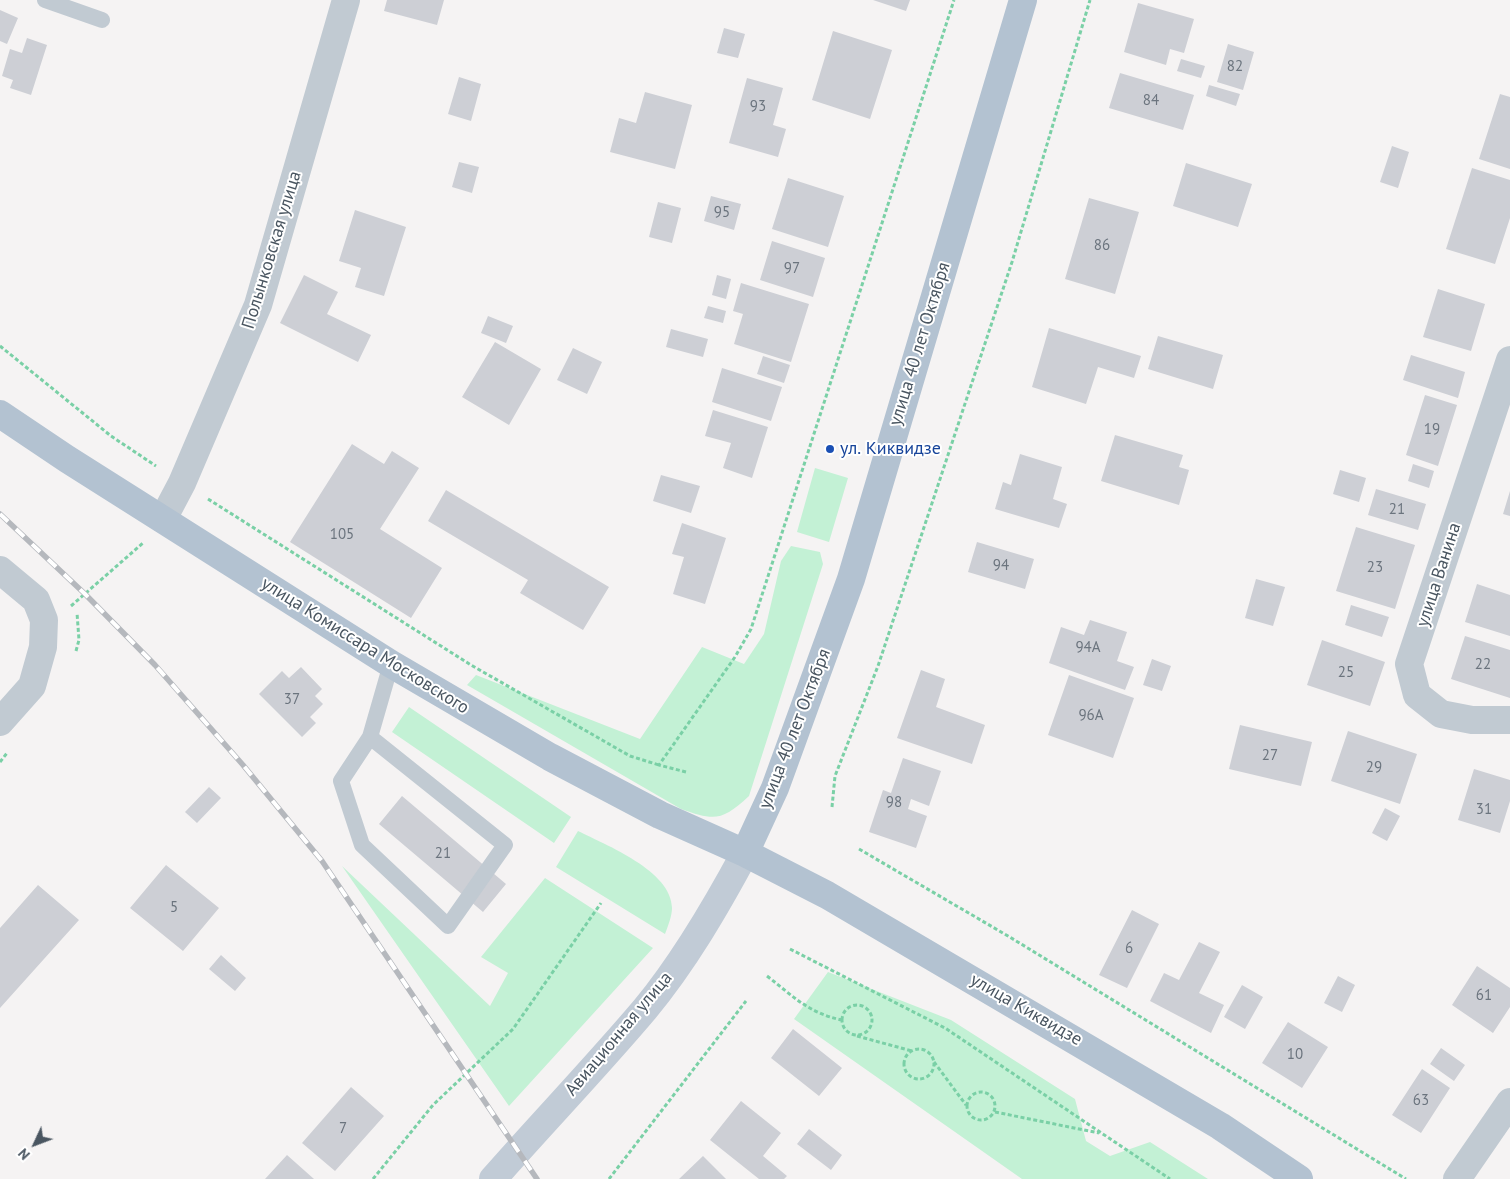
<!DOCTYPE html>
<meta charset="utf-8">
<style>
body{margin:0}
#map{position:relative;width:1510px;height:1179px;overflow:hidden;background:#f5f3f3;font-family:"PT Sans",sans-serif}
canvas{display:block}
.north{position:absolute;left:10px;top:1119px;width:50px;height:50px;-webkit-text-stroke:4px #fff;paint-order:stroke;rotate:227deg;font-size:14px;font-weight:700;line-height:20px;text-align:center;color:#4a5661}
.north::after{content:'';display:block;margin:auto;width:18px;height:22px;background:#4a5661;clip-path:polygon(50% 0,100% 100%,50% 72%,0 100%)}
</style>
<div id="map">
<canvas width="1510" height="1179"></canvas>
<div class="north">N</div>
</div>
<script>
const c = document.querySelector('canvas').getContext('2d');
c.lineJoin = 'round';
function paint(path, color) { c.fillStyle = color; c.fill(path, 'evenodd'); }
function strokePath(path, color, width, dash) { c.strokeStyle = color; c.lineWidth = width; c.lineCap = dash ? 'butt' : 'round'; c.setLineDash(dash || []); c.stroke(path); }
function write(font, color, halo, rows, align = 'center') {
  c.font = font + ' "PT Sans",sans-serif'; c.lineWidth = 4; c.setLineDash([]); c.textBaseline = 'middle'; c.strokeStyle = halo; c.fillStyle = color; for (const [text, x, y, turn = 0] of rows) {
    c.save(); c.translate(x, y); c.rotate((+turn || 0) * Math.PI / 180); c.textAlign = isNaN(turn) ? turn : align; if (halo) c.strokeText(text, 0, 0); c.fillText(text, 0, 0); c.restore();
  }
}
paint(new Path2D(`
 M 815,468 L 848,478 L 829,542 L 797,532 Z
 M 791,546 L 820,552 L 823,564 L 749,796 C 722,821 715,821 681,809 L 467,685 L 476,675 L 640,739 L 702,647 L 744,664 L 764,634 L 781,561 Z
 M 409,707 L 571,817 L 554,843 L 392,732 Z
 M 578,831 C 606,845 672,871 672,908 C 672,916 668,926 665,934 L 556,867 Z
 M 342,866 L 490,1006 L 508,973 L 481,957 L 545,878 L 653,948 L 509,1106 Z
 M 828,972 L 951,1020 L 1075,1099 L 1086,1141 L 1110,1156 L 1150,1142 L 1208,1179 L 1022,1179 L 794,1019 Z`), '#c3f1d5');
paint(new Path2D(`
 M 387,0 L 444,0 L 437,25 L 384,11 Z
 M 873,0 L 910,0 L 906,11 Z
 M 1138,3 L 1194,19 L 1184,53 L 1170,49 L 1166,65 L 1124,52 Z
 M 0,10 L 18,18 L 7,44 L 0,41 Z
 M 724,28 L 745,34 L 738,58 L 717,53 Z
 M 833,31 L 892,50 L 870,119 L 812,100 Z
 M 27,38 L 47,45 L 31,95 L 10,88 L 13,80 L 2,76 L 10,49 L 22,53 Z
 M 1228,44 L 1254,52 L 1243,90 L 1217,82 Z
 M 1181,59 L 1205,66 L 1201,78 L 1177,71 Z
 M 1120,73 L 1194,95 L 1183,130 L 1109,108 Z
 M 459,77 L 481,84 L 471,121 L 448,114 Z
 M 747,78 L 783,88 L 773,125 L 786,129 L 778,157 L 729,143 Z
 M 1209,85 L 1240,94 L 1236,106 L 1206,96 Z
 M 645,92 L 692,105 L 675,169 L 610,152 L 619,118 L 636,123 Z
 M 1500,94 L 1510,97 L 1510,169 L 1479,159 Z
 M 1392,146 L 1409,152 L 1398,188 L 1380,182 Z
 M 459,162 L 479,167 L 472,193 L 452,187 Z
 M 1186,163 L 1252,184 L 1238,227 L 1173,206 Z
 M 1472,168 L 1510,180 L 1510,218 L 1495,264 L 1446,249 Z
 M 788,178 L 844,196 L 828,247 L 772,229 Z
 M 711,196 L 741,204 L 734,230 L 704,221 Z
 M 1089,198 L 1139,212 L 1115,294 L 1065,279 Z
 M 658,202 L 681,208 L 672,243 L 649,237 Z
 M 355,210 L 406,227 L 384,296 L 355,287 L 361,268 L 339,261 Z
 M 772,241 L 825,258 L 813,297 L 760,280 Z
 M 304,275 L 338,292 L 327,314 L 371,335 L 358,362 L 280,323 Z
 M 717,275 L 731,279 L 726,299 L 712,295 Z
 M 741,283 L 809,304 L 791,362 L 734,344 L 743,314 L 733,311 Z
 M 1438,289 L 1485,304 L 1471,351 L 1423,337 Z
 M 708,306 L 726,311 L 723,323 L 704,318 Z
 M 488,316 L 513,326 L 506,343 L 481,333 Z
 M 1049,328 L 1141,356 L 1134,378 L 1098,367 L 1086,404 L 1032,387 Z
 M 671,329 L 708,339 L 703,357 L 666,347 Z
 M 1158,336 L 1223,355 L 1213,389 L 1148,369 Z
 M 495,342 L 541,369 L 509,425 L 462,397 Z
 M 573,348 L 602,362 L 587,394 L 557,380 Z
 M 1411,355 L 1465,372 L 1458,398 L 1403,380 Z
 M 763,356 L 790,365 L 784,383 L 757,374 Z
 M 722,368 L 782,387 L 771,421 L 712,402 Z
 M 1425,395 L 1457,405 L 1438,466 L 1406,455 Z
 M 713,410 L 768,427 L 752,478 L 723,468 L 731,443 L 705,436 Z
 M 1115,435 L 1183,455 L 1179,467 L 1189,470 L 1179,505 L 1101,481 Z
 M 352,444 L 384,464 L 392,451 L 419,468 L 380,529 L 442,568 L 411,618 L 290,542 Z
 M 1020,454 L 1062,467 L 1053,499 L 1067,504 L 1059,528 L 995,509 L 1003,482 L 1011,485 Z
 M 1413,464 L 1434,471 L 1429,488 L 1408,481 Z
 M 1340,470 L 1366,478 L 1359,502 L 1333,494 Z
 M 661,475 L 700,486 L 691,513 L 653,501 Z
 M 1376,489 L 1426,504 L 1418,530 L 1368,515 Z
 M 446,490 L 609,587 L 583,630 L 520,593 L 528,580 L 428,521 Z
 M 1510,491 L 1510,516 L 1503,514 Z
 M 682,523 L 726,538 L 705,604 L 673,594 L 684,557 L 672,554 Z
 M 1356,527 L 1415,545 L 1395,609 L 1336,591 Z
 M 977,542 L 1034,559 L 1025,589 L 968,572 Z
 M 1256,579 L 1285,587 L 1273,626 L 1245,618 Z
 M 1477,584 L 1510,595 L 1510,636 L 1465,622 Z
 M 1351,605 L 1389,617 L 1382,637 L 1345,625 Z
 M 1090,620 L 1127,632 L 1117,661 L 1134,667 L 1125,690 L 1049,663 L 1061,627 L 1084,635 Z
 M 1465,636 L 1510,650 L 1510,698 L 1451,679 Z
 M 1322,640 L 1385,662 L 1370,706 L 1307,685 Z
 M 1152,659 L 1171,666 L 1162,691 L 1143,685 Z
 M 301,667 L 322,689 L 315,696 L 323,704 L 310,717 L 316,723 L 302,737 L 259,694 L 282,671 L 289,678 Z
 M 921,670 L 945,679 L 936,707 L 985,725 L 972,764 L 897,738 Z
 M 1069,675 L 1134,698 L 1113,758 L 1048,735 Z
 M 1240,725 L 1312,742 L 1301,786 L 1229,769 Z
 M 1348,731 L 1417,754 L 1400,804 L 1331,781 Z
 M 903,758 L 941,771 L 929,806 L 911,799 L 908,809 L 927,816 L 916,848 L 869,832 L 883,790 L 891,793 Z
 M 1474,769 L 1510,780 L 1510,801 L 1500,833 L 1458,820 Z
 M 209,787 L 221,798 L 197,823 L 185,812 Z
 M 402,796 L 506,884 L 483,912 L 379,824 Z
 M 1385,808 L 1400,816 L 1387,841 L 1372,833 Z
 M 166,865 L 219,908 L 183,951 L 130,908 Z
 M 38,885 L 79,920 L 0,1008 L 0,928 Z
 M 1132,910 L 1159,924 L 1127,988 L 1099,975 Z
 M 1199,942 L 1220,952 L 1199,993 L 1224,1005 L 1211,1033 L 1150,1001 L 1164,973 L 1179,980 Z
 M 221,955 L 246,978 L 235,991 L 209,969 Z
 M 1477,966 L 1510,988 L 1510,1007 L 1493,1033 L 1452,1005 Z
 M 1338,976 L 1355,985 L 1342,1012 L 1324,1003 Z
 M 1242,985 L 1263,997 L 1245,1029 L 1224,1017 Z
 M 1288,1022 L 1328,1047 L 1302,1088 L 1262,1063 Z
 M 793,1029 L 842,1068 L 819,1096 L 771,1058 Z
 M 1441,1048 L 1465,1065 L 1454,1081 L 1430,1064 Z
 M 1422,1069 L 1450,1088 L 1421,1133 L 1392,1115 Z
 M 351,1087 L 384,1116 L 335,1171 L 302,1143 Z
 M 741,1101 L 781,1133 L 763,1156 L 787,1176 L 784,1179 L 759,1179 L 710,1140 Z
 M 809,1129 L 842,1155 L 831,1170 L 797,1144 Z
 M 287,1155 L 314,1179 L 265,1179 Z
 M 703,1156 L 726,1179 L 679,1179 Z`), '#cdcfd5');
strokePath(new Path2D(`
 M 0,346 L 111,436 L 156,466
 M 208,499 L 471,665 L 630,756 L 659,765
 M 71,606 L 143,543
 M 76,651 L 79,640 L 77,613
 M 0,762 L 7,753
 M 686,772 L 659,765 L 735,657 L 751,629 L 954,0
 M 832,807 L 835,776 L 878,666 L 1012,262 L 1090,0
 M 859,849 L 1008,936 L 1406,1179
 M 790,949 L 945,1028 L 1170,1179
 M 767,976 C 793,996 808,1013 842,1020
 M842 1020a15 15 0 1 1 30 0a15 15 0 1 1-30 0Z
 M 857,1036 L 912,1051
 M904 1064a15 15 0 1 1 30 0a15 15 0 1 1-30 0Z
 M 934,1062 L 966,1105
 M967 1106a14 14 0 1 1 28 0a14 14 0 1 1-28 0Z
 M 995,1112 L 1099,1133
 M 373,1179 L 433,1105 L 513,1029 L 601,903
 M 609,1179 L 746,1001`), '#7ad0a6', 3, [4, 2.5]);
strokePath(new Path2D(`
 M 45,0 L 102,20
 M 370,737 L 341,781 L 362,845 L 448,926 L 505,845 L 370,737 L 391,664`), '#c1cad2', 16);
strokePath(new Path2D(`
 M 1510,360 L 1409,664 L 1417,695 L 1441,714 L 1472,720 L 1510,720
 M 163,519 L 182,483 L 258,305 L 346,0
 M 1457,1179 L 1510,1102`), '#c1cad2', 28);
strokePath(new Path2D(`
 M 0,570 L 36,600 L 44,620 L 43,647 L 32,686 L 0,722`), '#c1cad2', 28);
strokePath(new Path2D(`
 M 493,1179 C 543,1122 596,1067 645,1009 C 684,962 716,907 745,853`), '#c1cbd6', 28);
strokePath(new Path2D(`
 M 0,414 L 67,459 L 391,664 L 550,757 L 660,815 L 745,853 L 827,895 L 1220,1126 L 1299,1179
 M 745,853 L 775,788 L 851,579 L 1023,0`), '#b3c2d1', 28);
const rail = new Path2D(`
 M 0,514 L 85,594 L 155,665 L 243,765 L 322,861 L 537,1179`);
strokePath(rail, '#b5b8bd', 5.5);
strokePath(rail, '#fff', 4, [11]);
for (const [x, y, r, color] of [
 [830,449,5,"#1a4fb4"]
]) { const dot = new Path2D(); dot.arc(x, y, r, 0, 2 * Math.PI); c.fillStyle = color; c.fill(dot); strokePath(dot, '#fff', 2); }
write('15px', '#6b747e', null, [
 ["82",1235,67],
 ["84",1151,101],
 ["93",758,107],
 ["95",722,213],
 ["86",1102,246],
 ["97",792,269],
 ["19",1432,430],
 ["21",1397,510],
 ["105",342,535],
 ["94",1001,566],
 ["23",1375,568],
 ["94А",1088,648],
 ["22",1483,665],
 ["25",1346,673],
 ["37",292,700],
 ["96А",1091,716],
 ["27",1270,756],
 ["29",1374,768],
 ["98",894,803],
 ["31",1484,810],
 ["21",443,854],
 ["5",174,908],
 ["6",1129,949],
 ["61",1484,996],
 ["10",1295,1055],
 ["63",1421,1101],
 ["7",343,1129]
]);
write('18px', '#4a5661', '#fff', [
 ["Полынковская улица",272,250,-73],
 ["улица 40 лет Октября",920,344,-73],
 ["улица Ванина",1439,575,-72],
 ["улица Комиссара Московского",365,646,32],
 ["улица 40 лет Октября",795,729,-69],
 ["улица Киквидзе",1026,1010,30],
 ["Авиационная улица",619,1034,-50]
]);
write('18px', '#164399', '#fff', [
 ["ул. Киквидзе",840,449]
], 'left');
</script>
